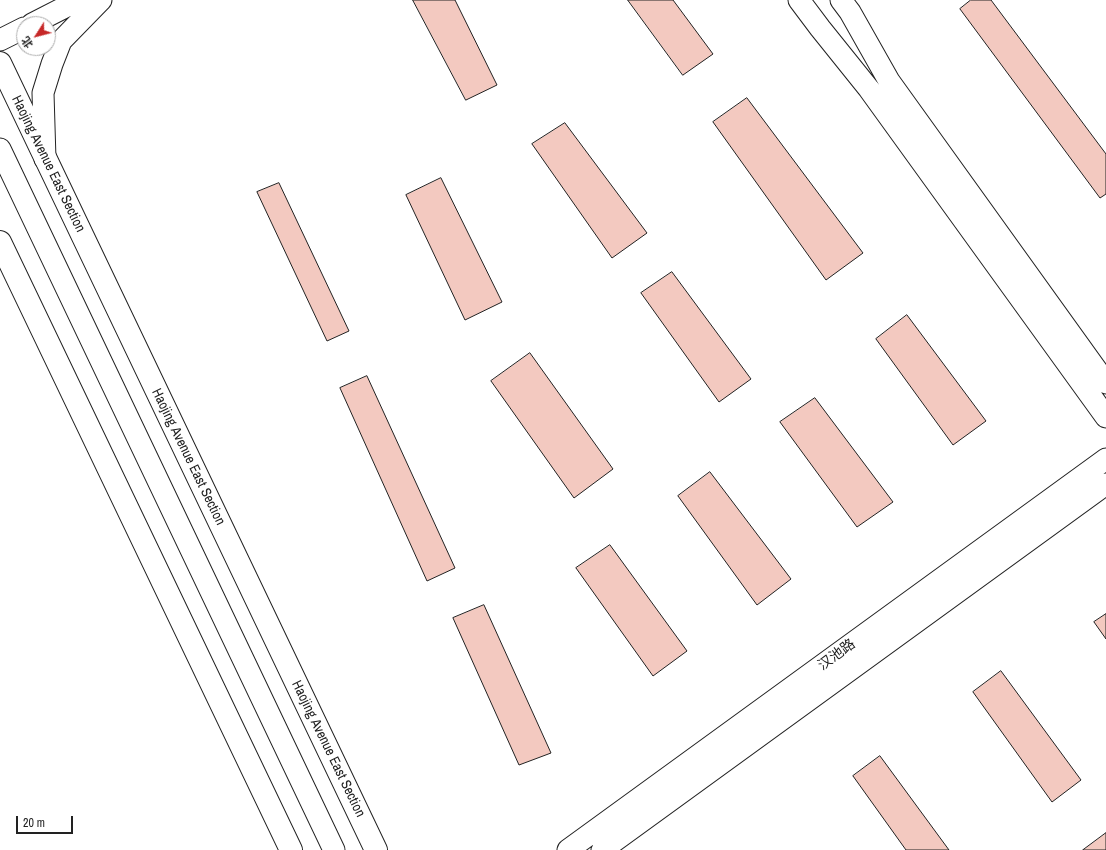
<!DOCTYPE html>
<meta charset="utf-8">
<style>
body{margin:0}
#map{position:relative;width:1106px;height:850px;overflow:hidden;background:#fff;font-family:"Archivo Narrow","Noto Sans SC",sans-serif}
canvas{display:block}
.north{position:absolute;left:16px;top:16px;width:40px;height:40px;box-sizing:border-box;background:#fff;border:1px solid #a7a7a7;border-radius:50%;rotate:234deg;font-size:11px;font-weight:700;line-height:16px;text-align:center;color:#222}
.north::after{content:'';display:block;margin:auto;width:14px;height:18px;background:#c62828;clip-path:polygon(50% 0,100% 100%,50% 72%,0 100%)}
.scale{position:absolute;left:16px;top:816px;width:57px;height:18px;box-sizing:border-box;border:2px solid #222;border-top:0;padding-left:5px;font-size:12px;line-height:14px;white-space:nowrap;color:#222;-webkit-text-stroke:3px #fff;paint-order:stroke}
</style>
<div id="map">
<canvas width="1106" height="850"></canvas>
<div class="north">北</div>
<div class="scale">20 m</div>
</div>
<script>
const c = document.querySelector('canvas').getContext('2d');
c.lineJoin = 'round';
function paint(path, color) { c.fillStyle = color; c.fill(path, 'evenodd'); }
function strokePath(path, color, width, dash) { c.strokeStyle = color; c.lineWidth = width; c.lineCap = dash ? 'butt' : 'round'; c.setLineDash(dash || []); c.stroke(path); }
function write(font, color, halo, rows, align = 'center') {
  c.font = font + ' "Archivo Narrow","Noto Sans SC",sans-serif'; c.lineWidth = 3; c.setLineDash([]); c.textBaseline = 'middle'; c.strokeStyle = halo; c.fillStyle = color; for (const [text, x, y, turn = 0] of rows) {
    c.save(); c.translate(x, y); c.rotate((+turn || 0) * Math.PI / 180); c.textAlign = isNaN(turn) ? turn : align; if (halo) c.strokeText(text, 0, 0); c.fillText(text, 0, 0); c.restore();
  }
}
const building = new Path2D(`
 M 413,0 L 455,0 L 497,85 L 466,100 Z
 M 628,0 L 673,0 L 713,54 L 683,75 Z
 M 971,0 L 991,0 L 1106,154 L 1106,194 L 1100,198 L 960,9 Z
 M 747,98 L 863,253 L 826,280 L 713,122 Z
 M 565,123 L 647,233 L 612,258 L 532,144 Z
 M 441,178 L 502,302 L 465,320 L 406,195 Z
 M 279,183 L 349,331 L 327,341 L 257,192 Z
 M 672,272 L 751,379 L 719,402 L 641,293 Z
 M 907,315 L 986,421 L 953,445 L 876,339 Z
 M 530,353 L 613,469 L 574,498 L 491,381 Z
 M 367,376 L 455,568 L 427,581 L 340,388 Z
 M 815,398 L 893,502 L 857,527 L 780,422 Z
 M 710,472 L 791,579 L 757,605 L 678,496 Z
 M 610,545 L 687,651 L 653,676 L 576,568 Z
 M 484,605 L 551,753 L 519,765 L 453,618 Z
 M 1106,614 L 1106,639 L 1094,622 Z
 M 1001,671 L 1081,780 L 1052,802 L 973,692 Z
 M 880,756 L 949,850 L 906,850 L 853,776 Z
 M 1106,833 L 1106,850 L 1083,850 Z`);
paint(building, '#f3c9c0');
strokePath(building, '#222', 1);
const minor = new Path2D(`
 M 799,0 L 820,28 L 869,89 L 1106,417
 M 841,0 L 850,12 L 889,81 L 1106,383
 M 32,24 L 79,0
 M 0,40 L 24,28
 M 0,149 L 334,850
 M 45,159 L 43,93 L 52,64 L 61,41 L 101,0
 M 568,850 L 1106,459
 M 602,850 L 1106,484`);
const major = new Path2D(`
 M 0,63 L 376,850
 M 0,242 L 291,850`);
strokePath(minor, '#222', 23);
strokePath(major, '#222', 24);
strokePath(minor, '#fff', 21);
strokePath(major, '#fff', 22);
write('14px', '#222', '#fff', [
 ["Haojing Avenue East Section",48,164,64],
 ["Haojing Avenue East Section",188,457,64],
 ["汉池路",837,655,-36],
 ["Haojing Avenue East Section",328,749,64]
]);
</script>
